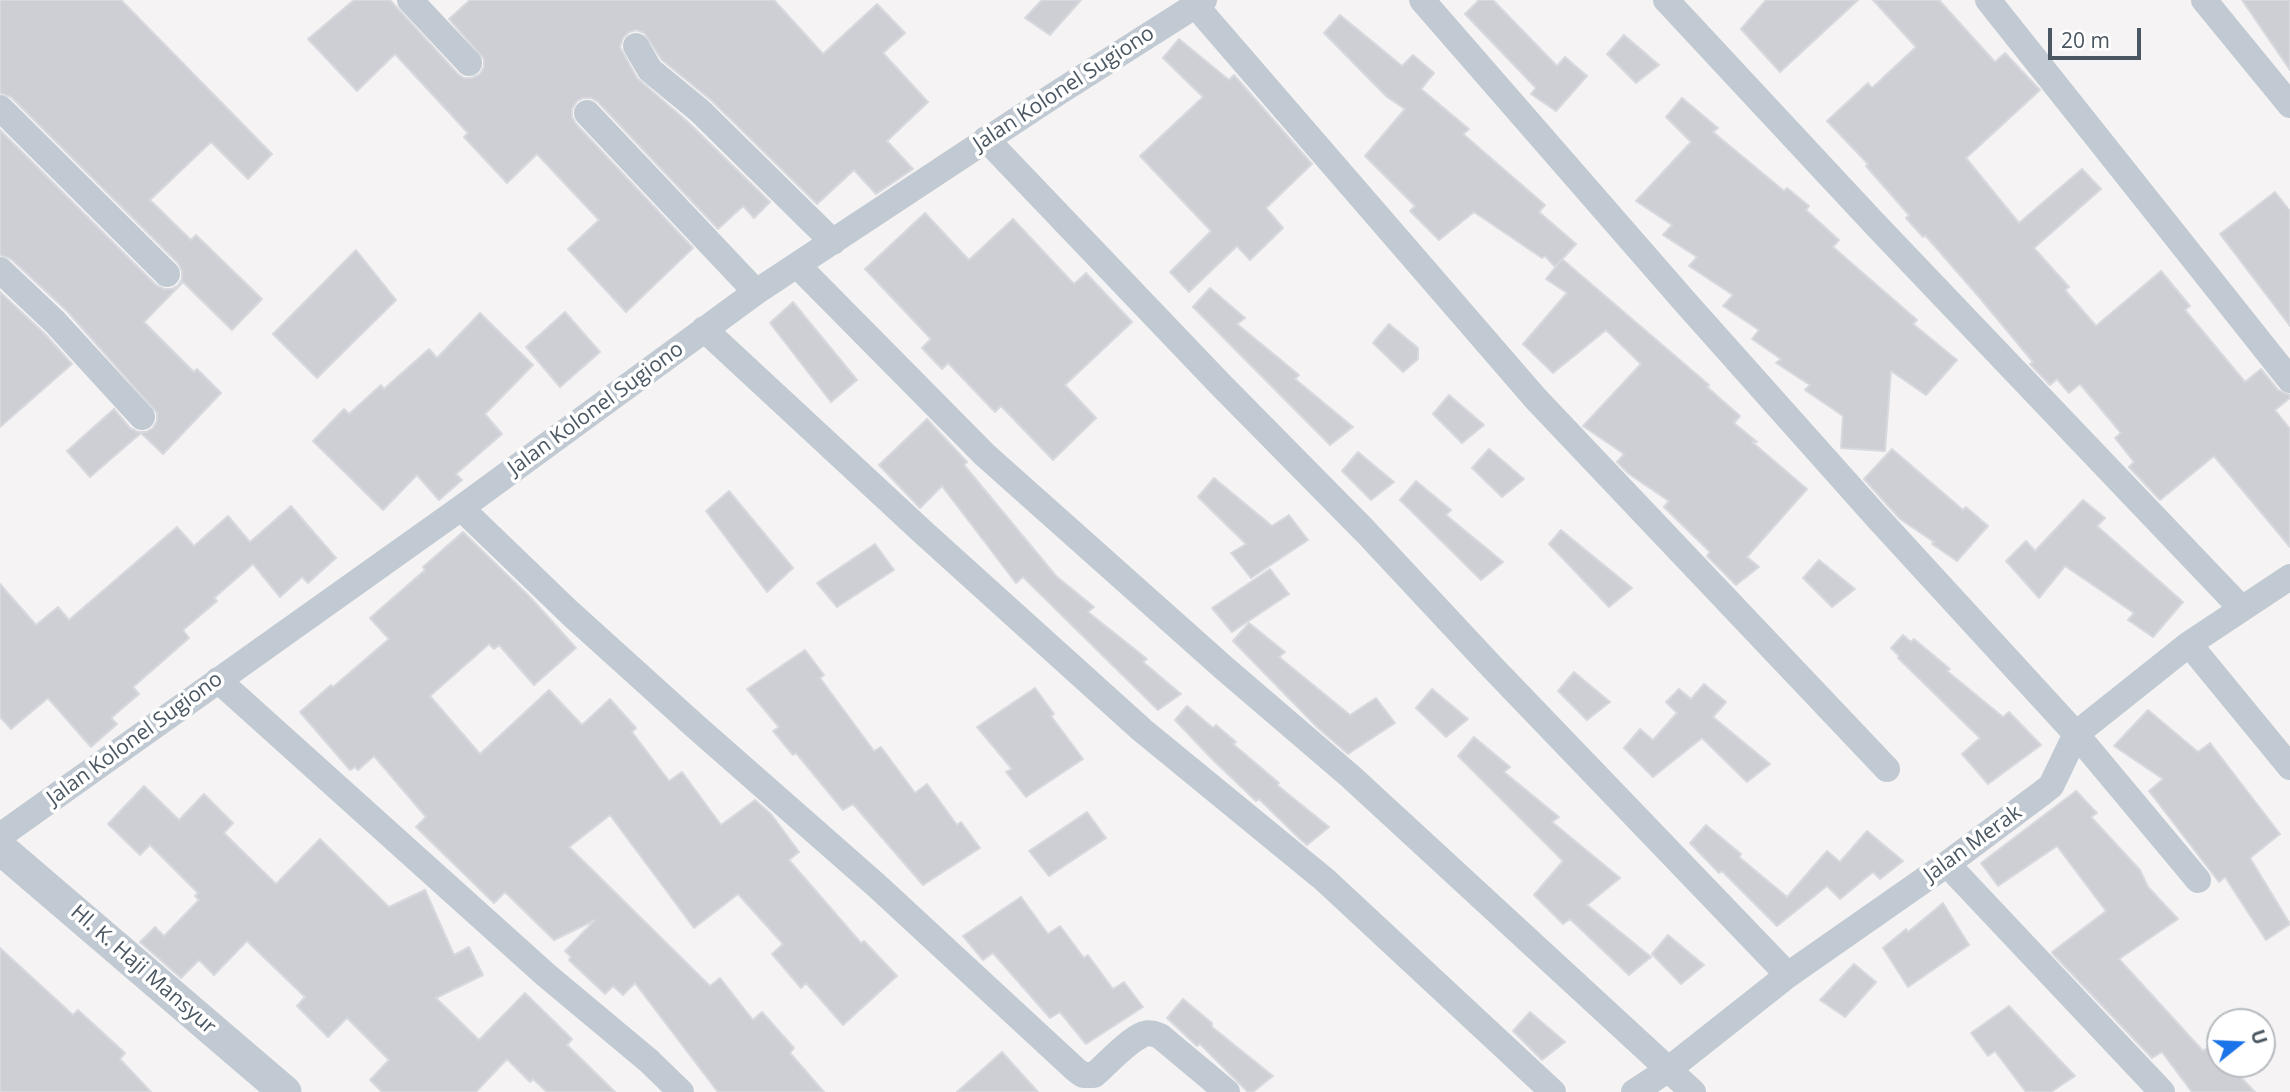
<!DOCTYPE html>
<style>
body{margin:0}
#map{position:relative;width:2290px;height:1092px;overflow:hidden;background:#f5f3f3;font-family:"Open Sans",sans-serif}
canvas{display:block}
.north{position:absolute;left:2206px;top:1008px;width:70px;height:70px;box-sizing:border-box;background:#fff;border:2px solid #b7bbc0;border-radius:50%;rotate:72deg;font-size:19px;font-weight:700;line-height:28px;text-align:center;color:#4a5661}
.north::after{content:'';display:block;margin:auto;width:24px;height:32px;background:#1a73e8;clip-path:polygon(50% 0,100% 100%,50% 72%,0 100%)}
.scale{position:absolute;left:2048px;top:28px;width:93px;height:32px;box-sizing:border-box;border:4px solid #4a5661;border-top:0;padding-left:9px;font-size:21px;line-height:24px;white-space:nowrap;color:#4a5661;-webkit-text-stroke:5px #fff;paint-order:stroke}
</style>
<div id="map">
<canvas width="2290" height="1092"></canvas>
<div class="north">U</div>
<div class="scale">20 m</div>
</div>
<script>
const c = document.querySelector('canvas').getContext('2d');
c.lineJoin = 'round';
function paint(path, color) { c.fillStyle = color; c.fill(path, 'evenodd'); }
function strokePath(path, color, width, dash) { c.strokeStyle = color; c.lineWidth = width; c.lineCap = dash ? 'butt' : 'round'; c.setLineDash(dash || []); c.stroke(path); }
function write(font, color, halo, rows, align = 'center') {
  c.font = font + ' "Open Sans",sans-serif'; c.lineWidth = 7; c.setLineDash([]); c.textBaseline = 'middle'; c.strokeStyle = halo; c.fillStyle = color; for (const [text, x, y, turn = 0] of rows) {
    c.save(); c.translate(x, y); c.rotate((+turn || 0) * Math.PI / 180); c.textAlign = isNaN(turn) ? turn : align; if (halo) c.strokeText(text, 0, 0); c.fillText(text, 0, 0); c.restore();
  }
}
const building = new Path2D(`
 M 0,0 L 121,0 L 272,154 L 248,179 L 211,142 L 150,200 L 191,240 L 196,235 L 262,299 L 232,330 L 183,282 L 144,322 L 194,372 L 197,369 L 221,393 L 163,454 L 141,433 L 90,477 L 67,451 L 114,409 L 130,428 L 138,432 L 146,432 L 153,428 L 157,421 L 157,413 L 67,311 L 11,259 L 0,255 L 0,130 L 156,285 L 164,289 L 172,289 L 178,286 L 182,279 L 182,271 L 178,263 L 11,97 L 0,93 Z
 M 354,0 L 390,0 L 458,74 L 464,78 L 472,78 L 480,74 L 484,67 L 484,59 L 449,19 L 470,0 L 774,0 L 823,54 L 877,4 L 905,33 L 883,53 L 928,102 L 887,141 L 913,169 L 876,194 L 854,170 L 817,204 L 711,100 L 662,60 L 644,33 L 637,30 L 629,32 L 623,38 L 620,47 L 637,78 L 689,123 L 770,202 L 754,218 L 743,206 L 718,229 L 598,102 L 591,98 L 583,98 L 577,101 L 572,109 L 572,117 L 576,124 L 693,248 L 626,312 L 568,249 L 599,220 L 537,154 L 507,183 L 464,137 L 468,133 L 395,54 L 357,91 L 308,39 Z
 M 1042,0 L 1081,0 L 1050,35 L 1025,18 Z
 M 1479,0 L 1493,0 L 1557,66 L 1565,57 L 1587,76 L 1556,111 L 1531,94 L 1536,88 L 1465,14 Z
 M 1766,0 L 1858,0 L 1780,72 L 1741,29 Z
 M 1873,0 L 1939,0 L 1995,62 L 2005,53 L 2040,90 L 1966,158 L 2019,223 L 2082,169 L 2101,189 L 2034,248 L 2069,287 L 2065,290 L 2096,326 L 2161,271 L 2190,306 L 2185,310 L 2245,382 L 2261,369 L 2278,390 L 2290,395 L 2290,398 L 2275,410 L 2290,429 L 2290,547 L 2214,456 L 2160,500 L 2129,467 L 2134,462 L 2115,438 L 2121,433 L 2080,384 L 2069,393 L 2057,379 L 2050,385 L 2030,364 L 2033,362 L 1979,297 L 1925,235 L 1923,237 L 1906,218 L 1909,215 L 1866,166 L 1868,164 L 1827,121 L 1868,83 L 1872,88 L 1916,47 Z
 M 2242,0 L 2290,0 L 2290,70 Z
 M 1340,15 L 1402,66 L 1413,55 L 1434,73 L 1421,89 L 1469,129 L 1463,134 L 1545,205 L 1539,212 L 1576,244 L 1555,267 L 1545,256 L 1542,258 L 1474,212 L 1439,240 L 1410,211 L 1415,206 L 1365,156 L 1405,109 L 1387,97 L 1324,33 Z
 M 1624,35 L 1659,65 L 1636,83 L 1607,54 Z
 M 1179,39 L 1229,80 L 1234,75 L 1312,164 L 1266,208 L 1283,228 L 1250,260 L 1237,246 L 1189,292 L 1170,272 L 1211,231 L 1140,156 L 1203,97 L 1163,58 Z
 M 1682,98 L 1718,128 L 1713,132 L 1784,191 L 1787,188 L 1809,206 L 1806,210 L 1839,240 L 1833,247 L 1917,320 L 1913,324 L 1957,360 L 1926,395 L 1891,371 L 1885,451 L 1841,448 L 1843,416 L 1805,390 L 1810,385 L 1776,363 L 1781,359 L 1752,339 L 1759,330 L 1723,306 L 1733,295 L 1689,266 L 1697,257 L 1663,235 L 1672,225 L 1636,201 L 1691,142 L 1666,117 Z
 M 2275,192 L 2290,211 L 2290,326 L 2220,234 Z
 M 925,213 L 969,260 L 1013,219 L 1074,284 L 1086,273 L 1132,322 L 1065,385 L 1096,418 L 1053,460 L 1001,406 L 995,412 L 948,363 L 942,369 L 922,348 L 931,339 L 865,269 Z
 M 356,250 L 396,300 L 317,378 L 273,334 Z
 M 1562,259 L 1709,385 L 1707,387 L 1740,416 L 1734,423 L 1757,442 L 1752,442 L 1807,489 L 1747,557 L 1759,567 L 1736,585 L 1707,556 L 1710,552 L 1664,507 L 1669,501 L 1629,474 L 1617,462 L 1624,454 L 1583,426 L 1641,364 L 1606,330 L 1553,373 L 1523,344 L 1567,293 L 1546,279 Z
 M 1210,288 L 1245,318 L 1237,324 L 1299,375 L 1295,379 L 1353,427 L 1330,445 L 1193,307 Z
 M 0,292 L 44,333 L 72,364 L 0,427 Z
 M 793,302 L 857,380 L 831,402 L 770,323 Z
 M 565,312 L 600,352 L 560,387 L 526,347 Z
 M 480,313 L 533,365 L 485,414 L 502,434 L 456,474 L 462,480 L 439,500 L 417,475 L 383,510 L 313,441 L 344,409 L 349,414 L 381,385 L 384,389 L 429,349 L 437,358 Z
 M 1389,324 L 1418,348 L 1418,359 L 1403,372 L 1373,343 Z
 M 1449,395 L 1484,425 L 1462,443 L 1433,414 Z
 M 927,419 L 967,462 L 964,465 L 1056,576 L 1094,607 L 1088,612 L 1147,659 L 1143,662 L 1181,694 L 1158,710 L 1023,577 L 1016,583 L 942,486 L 920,508 L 879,465 Z
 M 1489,449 L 1524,479 L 1502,497 L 1472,468 Z
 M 1892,449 L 1963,510 L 1966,507 L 1988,526 L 1957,561 L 1932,544 L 1934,542 L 1900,519 L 1864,479 Z
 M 1358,452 L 1394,482 L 1371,500 L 1342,471 Z
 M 1214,478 L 1272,526 L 1289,515 L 1308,540 L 1251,578 L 1231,553 L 1246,544 L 1198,497 Z
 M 1416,481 L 1451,510 L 1446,515 L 1503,562 L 1481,580 L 1400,500 Z
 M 729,491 L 793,568 L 767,592 L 706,511 Z
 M 2083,500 L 2105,518 L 2097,526 L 2183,602 L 2153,637 L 2128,620 L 2134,613 L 2065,566 L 2039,598 L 2006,561 L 2026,541 L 2035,551 Z
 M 291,506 L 336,558 L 308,583 L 302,577 L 280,597 L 253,564 L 214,598 L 217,601 L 183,630 L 189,638 L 133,687 L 139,694 L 111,718 L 117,724 L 91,747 L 48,698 L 11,729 L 0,717 L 0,584 L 36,625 L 58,607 L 69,620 L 177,527 L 194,546 L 228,516 L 250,542 Z
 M 1561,530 L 1632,588 L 1609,607 L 1549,544 Z
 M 463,532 L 531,598 L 576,648 L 534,685 L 499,645 L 494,649 L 489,644 L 430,696 L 480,754 L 549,690 L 582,725 L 610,699 L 636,728 L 632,732 L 669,781 L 682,772 L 721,825 L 755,800 L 771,814 L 799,852 L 789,860 L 861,943 L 864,941 L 897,976 L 843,1025 L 806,983 L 801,988 L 772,954 L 783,944 L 738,894 L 694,928 L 610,815 L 569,847 L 710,986 L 720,978 L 753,1020 L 762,1012 L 794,1048 L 790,1053 L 824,1092 L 718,1092 L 635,983 L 623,995 L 613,986 L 605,994 L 569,960 L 571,957 L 565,951 L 595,920 L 554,940 L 505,892 L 494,903 L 416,827 L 426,817 L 374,756 L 358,770 L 355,767 L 350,770 L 300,712 L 331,685 L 333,687 L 389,639 L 370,618 L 425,570 L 423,567 Z
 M 875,544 L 894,570 L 837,607 L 817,583 Z
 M 1819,560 L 1855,589 L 1832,607 L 1803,578 Z
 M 1270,569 L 1289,594 L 1232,632 L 1212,608 Z
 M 1249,623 L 1285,652 L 1279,657 L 1350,715 L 1376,698 L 1395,723 L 1348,754 L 1318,728 L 1233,641 Z
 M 1903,635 L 1911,642 L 1914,639 L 1950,669 L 1947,671 L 2003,717 L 2009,712 L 2041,745 L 1988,784 L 1962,754 L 1980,738 L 1898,658 L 1899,656 L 1891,648 Z
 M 805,650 L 824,675 L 820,678 L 874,751 L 881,747 L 915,793 L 927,784 L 957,825 L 961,822 L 980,848 L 923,885 L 853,804 L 843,810 L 796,753 L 793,755 L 773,731 L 779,727 L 747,689 Z
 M 1574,672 L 1610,702 L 1587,720 L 1558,691 Z
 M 1704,684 L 1726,702 L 1713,717 L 1770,764 L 1747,782 L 1702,738 L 1653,777 L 1624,748 L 1640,729 L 1653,740 L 1677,713 L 1666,702 L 1679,689 L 1691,699 Z
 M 1035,688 L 1054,714 L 1051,716 L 1083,759 L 1026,797 L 1006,772 L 1012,769 L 977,727 Z
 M 1432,689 L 1468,719 L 1446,737 L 1416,708 Z
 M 1187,706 L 1213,728 L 1216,725 L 1236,742 L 1233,744 L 1279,783 L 1277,785 L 1329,827 L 1307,845 L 1300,839 L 1259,799 L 1256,801 L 1213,760 L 1175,720 Z
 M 2148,710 L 2198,752 L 2210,743 L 2280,834 L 2250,858 L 2290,924 L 2266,940 L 2225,877 L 2219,882 L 2149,791 L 2163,779 L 2114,746 Z
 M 1474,737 L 1510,767 L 1504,772 L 1559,817 L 1552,822 L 1620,878 L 1587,905 L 1651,957 L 1629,975 L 1570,919 L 1563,924 L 1534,895 L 1563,861 L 1458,756 Z
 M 144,786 L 179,820 L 204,794 L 233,823 L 224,833 L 276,884 L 320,839 L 389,907 L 425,890 L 454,955 L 469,947 L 483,975 L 436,998 L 479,1040 L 525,993 L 572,1039 L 567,1045 L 615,1092 L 547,1092 L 533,1079 L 530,1082 L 507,1059 L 476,1092 L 382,1092 L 370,1080 L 389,1060 L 347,1018 L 328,1037 L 297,1006 L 305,997 L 247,941 L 214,975 L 199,960 L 181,978 L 140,942 L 155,927 L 164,936 L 199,900 L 195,896 L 198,893 L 150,845 L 140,855 L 108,824 Z
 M 2076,791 L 2097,813 L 2091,817 L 2140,870 L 2148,887 L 2178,919 L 2119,959 L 2203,1051 L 2214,1043 L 2220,1050 L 2220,1064 L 2233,1064 L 2235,1066 L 2232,1068 L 2255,1092 L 2192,1092 L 2162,1052 L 2152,1058 L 2053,954 L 2052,952 L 2106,911 L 2057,846 L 1998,886 L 1981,863 Z
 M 1087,812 L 1106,838 L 1049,876 L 1029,851 Z
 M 1706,825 L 1741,854 L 1739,857 L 1787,897 L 1827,851 L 1840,862 L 1867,831 L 1903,861 L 1880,879 L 1873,872 L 1840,899 L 1827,886 L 1777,926 L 1722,871 L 1719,873 L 1690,843 Z
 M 1021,897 L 1048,934 L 1060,926 L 1084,958 L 1088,955 L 1113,989 L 1124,982 L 1143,1007 L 1086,1044 L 1060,1012 L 1050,1018 L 993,953 L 983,960 L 963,936 Z
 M 1943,903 L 1969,945 L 1908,987 L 1883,948 L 1906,929 L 1908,932 Z
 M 1668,935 L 1704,965 L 1681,984 L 1652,954 Z
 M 0,948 L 73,1015 L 78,1010 L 125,1053 L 120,1059 L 151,1092 L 0,1092 Z
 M 1854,964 L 1876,982 L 1845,1017 L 1820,1000 Z
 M 1183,999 L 1212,1023 L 1212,1027 L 1273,1076 L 1253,1092 L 1248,1092 L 1200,1044 L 1197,1046 L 1167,1018 Z
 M 2009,1006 L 2054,1054 L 2075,1076 L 2051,1092 L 2026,1092 L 1995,1051 L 1988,1056 L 1971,1033 Z
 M 1530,1012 L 1565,1042 L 1542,1060 L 1513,1031 Z
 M 1002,1052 L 1038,1092 L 957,1092 Z`);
paint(building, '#cdcfd5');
strokePath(building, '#d7d9de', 2);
strokePath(new Path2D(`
 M 410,0 L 469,63
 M 1422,0 L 1686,303 L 1876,516 L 2076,734 L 2198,880
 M 1666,0 L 1872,221 L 2241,608
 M 1988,0 L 2290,380
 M 2204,0 L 2290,105
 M 1195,5 L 1536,399 L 1887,769
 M 636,46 L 650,70 L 700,111 L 833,242
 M 0,108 L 167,274
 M 587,113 L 756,292
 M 986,139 L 1220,384 L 1365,531 L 1492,667 L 1788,975
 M 798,266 L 985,455 L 1224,668 L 1350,776 L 1693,1092
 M 0,270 L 55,322 L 142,417
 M 704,329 L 925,534 L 1142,730 L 1325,880 L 1553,1092
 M 461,508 L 570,613 L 695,726 L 876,885 L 1076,1070 L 1083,1075 L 1094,1075 C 1107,1064 1128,1040 1144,1034 C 1150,1032 1155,1034 1160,1036 L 1227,1092
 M 2189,644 L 2290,767
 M 218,680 L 546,975 L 649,1061 L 681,1092
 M 0,836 L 461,508 L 756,292 L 1056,94 L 1204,0
 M 1947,864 L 2162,1092
 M 1634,1092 L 1669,1069 L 1788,975 L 1947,864 L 2042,793 L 2051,786 L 2076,734 L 2189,644 L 2290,577`), '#c1cad2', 26);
strokePath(new Path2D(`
 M 0,848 L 285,1092`), '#c1cad2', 33);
write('21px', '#4a5661', '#fff', [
 ["Jalan Kolonel Sugiono",1064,89,-33],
 ["Jalan Kolonel Sugiono",596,409,-36],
 ["Jalan Kolonel Sugiono",135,739,-36],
 ["Jalan Merak",1973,844,-36],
 ["Hl. K. Haji Mansyur",143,970,41]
]);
</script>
